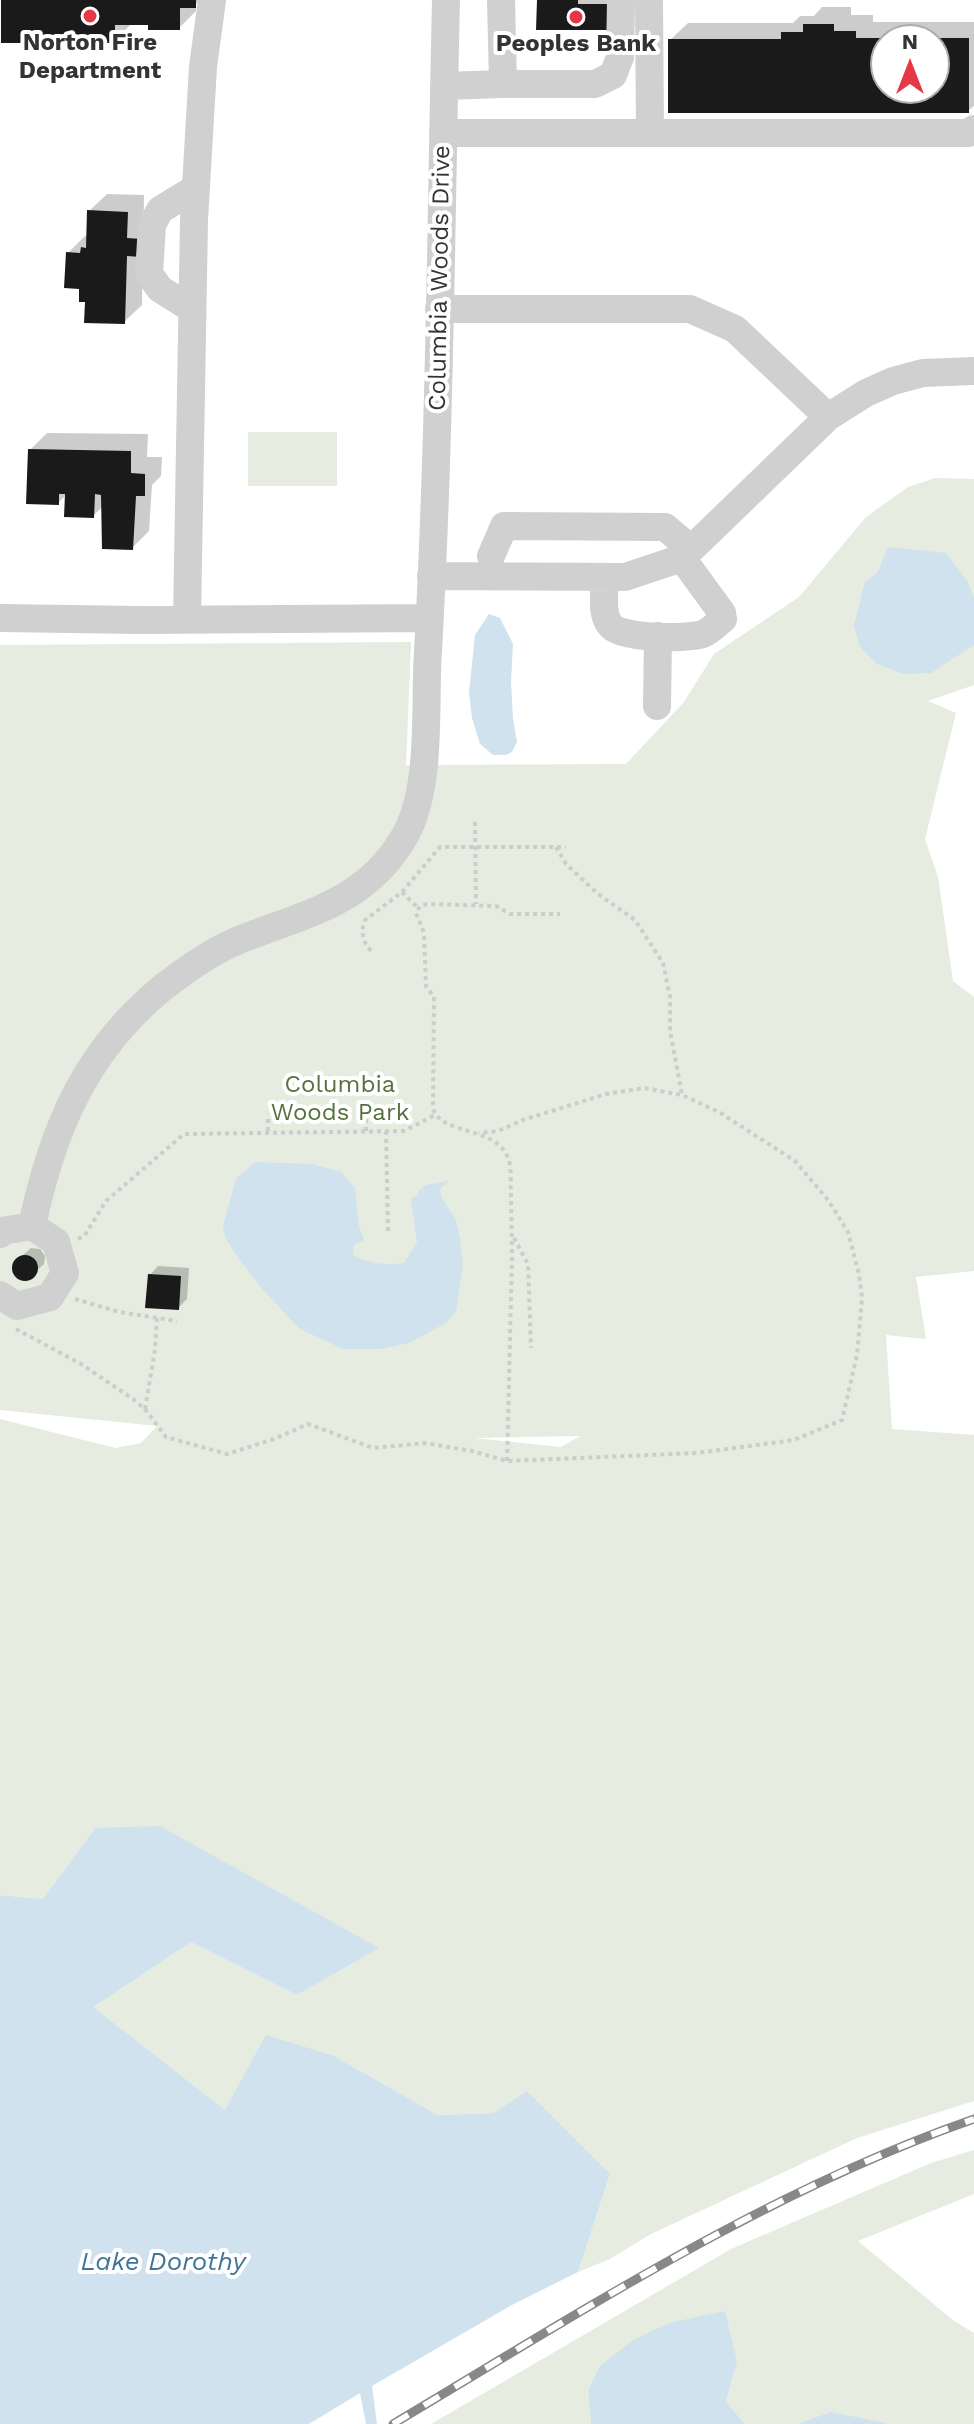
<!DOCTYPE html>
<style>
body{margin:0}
#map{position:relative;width:974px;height:2424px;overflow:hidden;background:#fff;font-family:"Work Sans",sans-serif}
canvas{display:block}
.north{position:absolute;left:870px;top:24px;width:80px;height:80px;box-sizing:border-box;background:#fff;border:2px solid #adadad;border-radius:50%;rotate:0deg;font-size:22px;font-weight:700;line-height:32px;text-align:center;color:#333}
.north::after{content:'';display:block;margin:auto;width:28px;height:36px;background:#e63946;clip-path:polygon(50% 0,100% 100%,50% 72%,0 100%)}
</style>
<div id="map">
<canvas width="974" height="2424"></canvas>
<div class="north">N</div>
</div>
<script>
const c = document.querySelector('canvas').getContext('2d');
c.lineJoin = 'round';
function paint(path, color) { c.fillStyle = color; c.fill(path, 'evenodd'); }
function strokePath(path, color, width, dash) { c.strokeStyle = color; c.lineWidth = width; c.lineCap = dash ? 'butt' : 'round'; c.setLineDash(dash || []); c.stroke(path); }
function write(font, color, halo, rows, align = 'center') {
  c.font = font + ' "Work Sans",sans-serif'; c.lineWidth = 8; c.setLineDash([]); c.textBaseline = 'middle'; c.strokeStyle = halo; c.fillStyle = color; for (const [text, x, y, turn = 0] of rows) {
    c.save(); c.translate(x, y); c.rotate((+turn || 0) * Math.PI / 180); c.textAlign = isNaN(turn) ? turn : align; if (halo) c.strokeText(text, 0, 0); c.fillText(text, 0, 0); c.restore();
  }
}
paint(new Path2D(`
 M 248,432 L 337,432 L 337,486 L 248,486 Z
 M 935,478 L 974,479 L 974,685 L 928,701 L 956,713 L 925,839 L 938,877 L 953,981 L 974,997 L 974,1271 L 916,1277 L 926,1339 L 886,1335 L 892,1429 L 974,1435 L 974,2101 L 857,2138 L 651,2234 L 610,2259 L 578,2272 L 610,2174 L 494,2113 L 438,2115 L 334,2056 L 226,2111 L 92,2007 L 191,1942 L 297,1995 L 378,1948 L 95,1828 L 43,1899 L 0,1895 L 0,1419 L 115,1448 L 141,1443 L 157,1426 L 0,1410 L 0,645 L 411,642 L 406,765 L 626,764 L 684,702 L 714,654 L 799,597 L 866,517 L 908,487 ZM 580,1436 L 561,1447 L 474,1438 L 579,1436 Z
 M 974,2150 L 974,2194 L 858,2241 L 954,2321 L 974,2333 L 974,2424 L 887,2424 L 832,2412 L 797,2424 L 745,2424 L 726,2401 L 737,2362 L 588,2391 L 591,2424 L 431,2424 L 731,2249 L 931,2163 Z`), '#e6ecdf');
paint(new Path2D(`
 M 888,547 L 946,553 L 968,582 L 974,598 L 974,645 L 931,673 L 904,674 L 877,664 L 860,647 L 854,626 L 865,582 L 878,572 Z
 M 489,614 L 500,618 L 513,644 L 511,682 L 513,719 L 517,742 L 512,752 L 506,755 L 493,755 L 480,744 L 472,718 L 469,692 L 475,635 Z
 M 255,1162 L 312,1164 L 341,1172 L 355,1188 L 359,1226 L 364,1240 L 354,1245 L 353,1255 C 369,1263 386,1266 404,1263 L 417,1243 L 411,1199 L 418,1195 L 419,1190 L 426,1185 L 449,1181 L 440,1189 L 441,1196 L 456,1220 L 460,1238 L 463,1265 L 456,1311 L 446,1323 L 409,1343 L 381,1349 L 343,1349 L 300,1329 L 263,1290 L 237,1256 L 225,1237 L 223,1226 L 236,1179 Z
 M 160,1826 L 379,1948 L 297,1995 L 191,1942 L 93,2007 L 225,2110 L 266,2035 L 334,2056 L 438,2115 L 494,2113 L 527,2091 L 610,2174 L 578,2272 L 512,2305 L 372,2386 L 377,2424 L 366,2424 L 360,2393 L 309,2424 L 0,2424 L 0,1895 L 43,1899 L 95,1828 Z
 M 725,2311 L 737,2362 L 726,2401 L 745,2424 L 591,2424 L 588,2391 L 600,2366 L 633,2340 L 669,2323 Z
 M 831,2412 L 886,2423 L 887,2424 L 797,2424 Z`), '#cfe2ee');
paint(new Path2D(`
 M 3,0 L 201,0 L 196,4 L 196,11 L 179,28 L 150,23 L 132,23 L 115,41 Z
 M 539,0 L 628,0 L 538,28 Z
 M 822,7 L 851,7 L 851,15 L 873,15 L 873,22 L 974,22 L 974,106 L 968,111 L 670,40 L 688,23 L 793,23 L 800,16 L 814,16 ZM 886,40 L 934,40 L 934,88 L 886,88 Z
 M 107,194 L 144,195 L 142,305 L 124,322 L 87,300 L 68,253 L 85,236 L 88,236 L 89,211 Z
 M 47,433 L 148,434 L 147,457 L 162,457 L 161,476 L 152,485 L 149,531 L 132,548 L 103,506 L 93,516 L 67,494 L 58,503 L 30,450 Z
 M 31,1248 L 40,1249 L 45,1256 L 44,1264 L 27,1279 L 19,1278 L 14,1271 L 15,1262 Z
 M 158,1266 L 189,1268 L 187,1299 L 178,1308 L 150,1275 Z`), '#0003');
paint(new Path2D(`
 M 1,0 L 196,0 L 196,8 L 180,8 L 180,30 L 148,30 L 148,25 L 115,25 L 115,43 L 1,43 Z
 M 537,0 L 578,0 L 578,4 L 616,4 L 615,30 L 536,30 Z
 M 803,24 L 834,24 L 834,31 L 856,31 L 856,38 L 886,38 L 886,88 L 934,88 L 934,38 L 969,38 L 969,113 L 668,113 L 668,39 L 781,39 L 781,32 L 803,32 Z
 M 87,210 L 128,212 L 127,238 L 142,239 L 141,257 L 127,256 L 125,324 L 84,323 L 85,302 L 79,302 L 79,289 L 64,288 L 66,252 L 80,253 L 81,247 L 86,248 Z
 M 28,449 L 131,451 L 131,473 L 145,474 L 145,496 L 136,496 L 133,550 L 102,549 L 101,495 L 95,494 L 94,518 L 64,517 L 65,494 L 59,494 L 59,505 L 26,504 Z
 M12 1268a13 13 0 1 1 26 0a13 13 0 1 1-26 0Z
 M 148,1274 L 181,1276 L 179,1310 L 145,1308 Z`), '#1a1a1a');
strokePath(new Path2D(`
 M 475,822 L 476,904
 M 556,847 L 566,864 L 598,894 L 635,920 L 663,963 L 670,997 L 670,1031 L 682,1095
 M 402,892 L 418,908
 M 371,951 C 363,942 360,932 365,920 L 402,892 L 440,847 L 566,847
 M 268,1119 L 268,1132
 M 366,1131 L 366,1119
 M 386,1131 L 388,1231
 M 514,1238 L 528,1264 L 531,1348
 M 78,1239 L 85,1235 L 106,1201 L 184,1134 L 404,1131 L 435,1115
 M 75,1299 L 119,1312 L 177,1321
 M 16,1329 L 81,1364 L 133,1399 L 145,1409 L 166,1437 L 227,1454 L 274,1439 L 308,1424 L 373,1448 L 425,1443 L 472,1451 L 507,1461 L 697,1453 L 794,1440 L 842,1420 L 857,1355 L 862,1298 L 859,1274 L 848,1232 L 828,1200 L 795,1161 L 719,1112 L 682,1095 L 644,1088 L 606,1094 L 523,1120 L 498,1131 L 479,1133
 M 145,1409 L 155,1350 L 157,1318
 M 507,1461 C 509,1393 510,1326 512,1259 C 512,1236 511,1214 511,1192 C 510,1182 512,1171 509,1161 C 498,1124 441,1137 433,1108 L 434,997 L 426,986 L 424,933 L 416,913 L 420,906 L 427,904 L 496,906 L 510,914 L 560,914`), '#cdcdcd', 4, [4, 4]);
strokePath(new Path2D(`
 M 649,0 L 650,133
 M 503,84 L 595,84 L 613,75 L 620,57 L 621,0
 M 444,86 L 503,84 L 501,0
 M 443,133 L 968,133 L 974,129
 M 192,309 L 160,289 L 149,274 L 152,225 L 160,210 L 196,188
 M 439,309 L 690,309 L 735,329 L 828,417
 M 491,556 L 504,526 L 665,527 L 691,549
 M 431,576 L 625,577 L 682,558 L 828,417 L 866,393 L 893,381 L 923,373 L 974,371
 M 605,577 C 605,591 600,615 611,626 C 623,639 685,639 703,634 C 710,631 717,624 723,619 L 722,613 L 682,558
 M 0,618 L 140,620 L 429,618
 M 187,619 L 194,220 L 203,67 L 212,0
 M 657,706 L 658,636
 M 32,1226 C 52,1131 84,1053 161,989 C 185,970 210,952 239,940 C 304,914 364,904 403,839 C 433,790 424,708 428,651 C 440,435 441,217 446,0
 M 0,1234 L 2,1231 L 32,1226 L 56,1242 L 65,1273 L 50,1297 L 17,1306 L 0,1295`), '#d0d0d0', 28);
const rail = new Path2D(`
 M 393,2424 C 581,2312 767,2191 974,2119`);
strokePath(rail, '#888', 9);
strokePath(rail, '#fff', 6, [18]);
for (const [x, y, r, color] of [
 [90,16,8,"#e63946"],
 [576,17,8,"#e63946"]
]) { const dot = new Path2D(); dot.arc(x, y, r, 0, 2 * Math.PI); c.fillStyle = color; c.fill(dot); strokePath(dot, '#fff', 3); }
write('bold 24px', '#333', '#fff', [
 ["Norton Fire",90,43],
 ["Department",90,71],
 ["Peoples Bank",576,44]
]);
write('24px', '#333', '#fff', [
 ["Columbia Woods Drive",440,278,-89]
]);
write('24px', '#56703f', '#fff', [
 ["Columbia",340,1085],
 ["Woods Park",340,1113]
]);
write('italic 26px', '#3f7597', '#fff', [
 ["Lake Dorothy",163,2262]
]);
</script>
